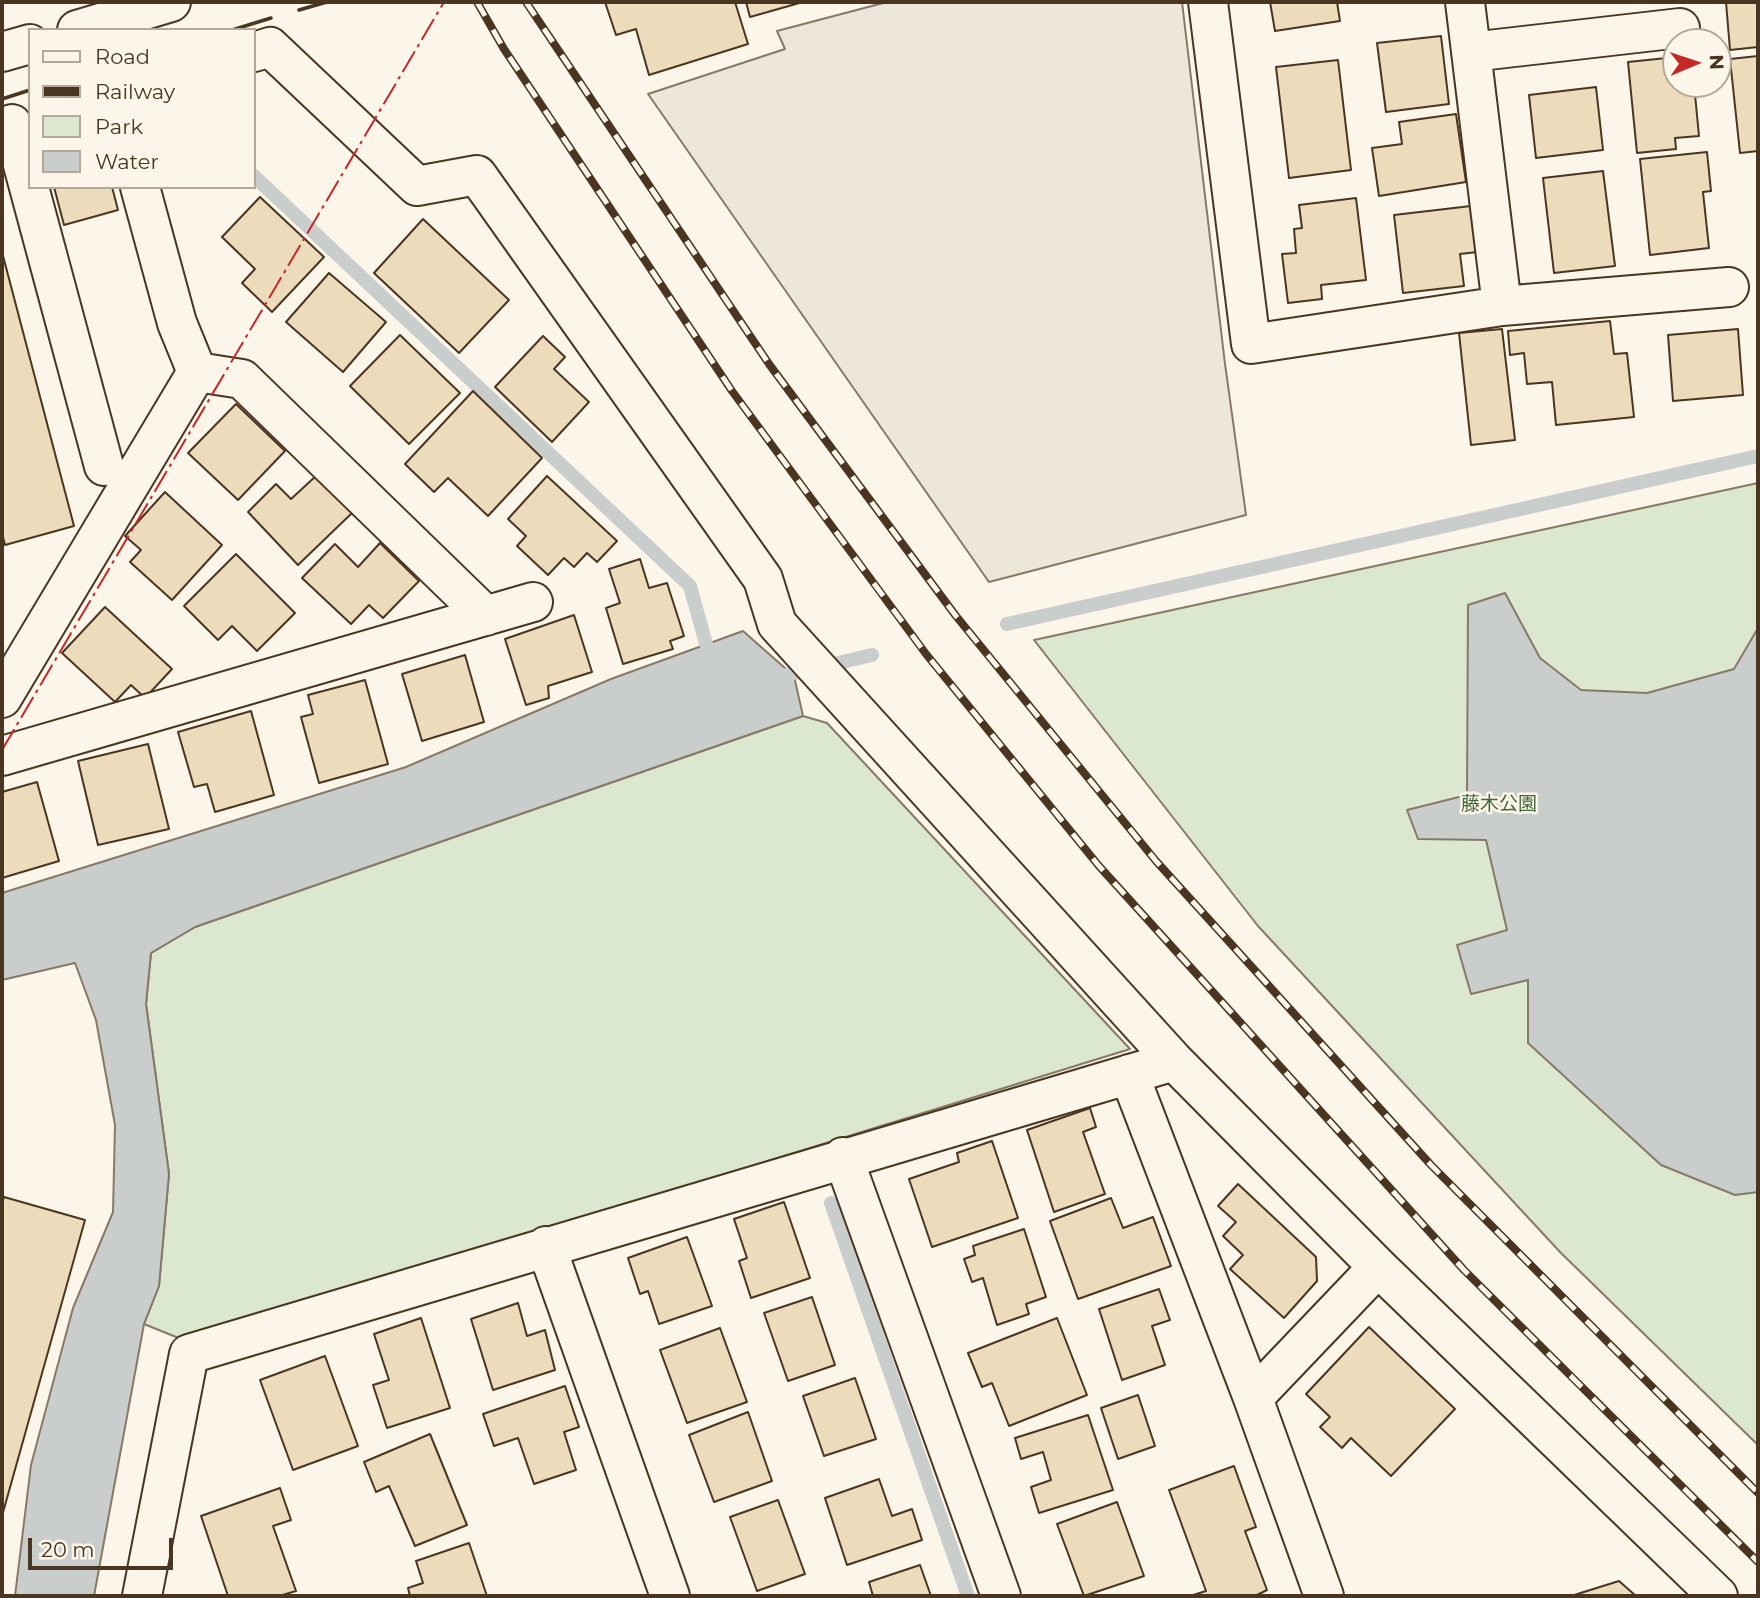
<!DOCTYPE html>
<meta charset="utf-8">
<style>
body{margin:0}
#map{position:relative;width:1760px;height:1598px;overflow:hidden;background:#fbf6e9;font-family:Montserrat,sans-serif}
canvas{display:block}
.frame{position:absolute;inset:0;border:4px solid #4a3520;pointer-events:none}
.legend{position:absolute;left:28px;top:28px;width:228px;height:161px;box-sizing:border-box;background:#fbf6e9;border:2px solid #b4a999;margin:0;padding:9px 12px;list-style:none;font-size:21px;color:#4a3520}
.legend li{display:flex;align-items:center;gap:14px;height:35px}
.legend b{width:35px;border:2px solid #b4a999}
.north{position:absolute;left:1662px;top:28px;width:70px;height:70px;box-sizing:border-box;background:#fbf6e9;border:2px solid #b4a999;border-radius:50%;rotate:88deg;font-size:19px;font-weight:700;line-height:28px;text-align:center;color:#4a3520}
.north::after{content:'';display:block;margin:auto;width:24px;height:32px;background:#c62828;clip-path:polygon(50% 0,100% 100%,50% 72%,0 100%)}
.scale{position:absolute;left:28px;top:1538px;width:145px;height:32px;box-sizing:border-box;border:4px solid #4a3520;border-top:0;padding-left:9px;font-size:21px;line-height:24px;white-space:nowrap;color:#4a3520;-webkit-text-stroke:5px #fbf6e9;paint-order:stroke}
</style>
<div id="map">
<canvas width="1760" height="1598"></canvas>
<div class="frame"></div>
<ul class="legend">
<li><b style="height:9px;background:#fbf6e9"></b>Road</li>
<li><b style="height:9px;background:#4a3520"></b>Railway</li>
<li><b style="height:19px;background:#dce7d0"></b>Park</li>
<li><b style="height:19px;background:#c9cecd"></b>Water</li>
</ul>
<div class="north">N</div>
<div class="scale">20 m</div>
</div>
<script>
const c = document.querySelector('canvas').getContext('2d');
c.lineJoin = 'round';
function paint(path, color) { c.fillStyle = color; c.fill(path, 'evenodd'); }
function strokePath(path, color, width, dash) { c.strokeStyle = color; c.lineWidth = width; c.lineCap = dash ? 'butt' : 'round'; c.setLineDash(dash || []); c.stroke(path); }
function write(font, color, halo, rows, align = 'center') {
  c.font = font + ' Montserrat,"Noto Sans JP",sans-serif'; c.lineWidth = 5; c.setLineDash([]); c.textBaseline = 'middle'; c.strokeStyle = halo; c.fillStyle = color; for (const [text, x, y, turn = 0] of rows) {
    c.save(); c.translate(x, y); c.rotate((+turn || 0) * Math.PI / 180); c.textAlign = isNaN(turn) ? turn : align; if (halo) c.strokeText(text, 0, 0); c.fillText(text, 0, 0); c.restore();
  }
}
const green = new Path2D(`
 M 1758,483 L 1758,1445 L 1560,1252 L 1258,926 L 1034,640 Z
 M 803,716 L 827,723 L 1130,1049 L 186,1341 L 144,1324 L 159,1286 L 169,1174 L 146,1004 L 151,953 L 195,927 Z`);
paint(green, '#dce7d0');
strokePath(green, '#887966', 2);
const parking = new Path2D(`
 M 887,2 L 1182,2 L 1225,364 L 1246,515 L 989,582 L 648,94 L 785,49 L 777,31 Z`);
paint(parking, '#ede7d9');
strokePath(parking, '#887966', 2);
const water = new Path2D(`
 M 1505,593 L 1540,658 L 1581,690 L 1647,693 L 1734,669 L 1758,628 L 1758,1192 L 1735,1195 L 1661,1165 L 1528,1043 L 1528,980 L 1471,994 L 1457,945 L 1507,930 L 1486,840 L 1418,839 L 1407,810 L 1467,795 L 1468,605 Z
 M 743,631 L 794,676 L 803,716 L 195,927 L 151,953 L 146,1004 L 169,1174 L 159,1286 L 144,1324 L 94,1596 L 15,1596 L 31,1465 L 73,1308 L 113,1212 L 115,1125 L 96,1020 L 75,963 L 2,980 L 2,893 L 406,767 L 611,679 Z`);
paint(water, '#c9cecd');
strokePath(water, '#887966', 2);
strokePath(new Path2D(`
 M 254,176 L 690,586 L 706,644
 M 1007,624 L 1758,456
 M 774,678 L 872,655
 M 831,1203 L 968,1596`), '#c9cecd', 14);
const building = new Path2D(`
 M 605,2 L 735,2 L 748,44 L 649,75 L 636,29 L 616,35 Z
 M 746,2 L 803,2 L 750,17 Z
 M 1270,2 L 1337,2 L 1340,21 L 1275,31 Z
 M 1726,2 L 1758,2 L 1758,47 L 1730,50 Z
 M 1441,36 L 1449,104 L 1386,112 L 1377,43 Z
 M 1758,56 L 1758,151 L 1740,153 L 1730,59 Z
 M 1676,57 L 1676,84 L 1694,84 L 1699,136 L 1675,138 L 1676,149 L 1637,153 L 1628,62 Z
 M 1338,60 L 1351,170 L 1289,178 L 1276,67 Z
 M 1596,87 L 1603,150 L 1536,158 L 1529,95 Z
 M 1456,114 L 1466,182 L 1379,196 L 1372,148 L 1402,144 L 1399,122 Z
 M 1707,152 L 1711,191 L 1703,192 L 1709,248 L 1650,255 L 1640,159 Z
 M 1603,171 L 1615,266 L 1554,273 L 1543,178 Z
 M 54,187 L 112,187 L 118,210 L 64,225 Z
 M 260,197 L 324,257 L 272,312 L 242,283 L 255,269 L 222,237 Z
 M 1356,198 L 1366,280 L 1321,285 L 1322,299 L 1288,303 L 1282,254 L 1296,253 L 1294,229 L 1302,228 L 1299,205 Z
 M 1471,206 L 1477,252 L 1460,254 L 1464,286 L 1403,293 L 1394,215 Z
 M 423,219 L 509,300 L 459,353 L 374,273 Z
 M 2,252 L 74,526 L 5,545 L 2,533 Z
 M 329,273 L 386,322 L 343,372 L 286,322 Z
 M 1610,321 L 1614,354 L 1627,353 L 1634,417 L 1556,425 L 1552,382 L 1527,384 L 1524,353 L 1510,355 L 1508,331 Z
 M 1502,329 L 1515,440 L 1471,445 L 1459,333 Z
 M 1738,329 L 1743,395 L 1673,401 L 1668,335 Z
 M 400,335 L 460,393 L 409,444 L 350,386 Z
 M 543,336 L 565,357 L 554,369 L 589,402 L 552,442 L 495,387 Z
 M 473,391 L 542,458 L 488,516 L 448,478 L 434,492 L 405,464 Z
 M 236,404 L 285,451 L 238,500 L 188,453 Z
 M 317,475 L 352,513 L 298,565 L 248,512 L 276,484 L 291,499 Z
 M 547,476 L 617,541 L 597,562 L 587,553 L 574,567 L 564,558 L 548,575 L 517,546 L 526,536 L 508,519 Z
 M 165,492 L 222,545 L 172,600 L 130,562 L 141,550 L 125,536 Z
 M 380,543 L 419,581 L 383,618 L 369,605 L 351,624 L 302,578 L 335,544 L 358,567 Z
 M 236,554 L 295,613 L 257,651 L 232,626 L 218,640 L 184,606 Z
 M 640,559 L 649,588 L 667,583 L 684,636 L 670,641 L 673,649 L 623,664 L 606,608 L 620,603 L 609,569 Z
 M 105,607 L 172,669 L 145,698 L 131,685 L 115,702 L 62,653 Z
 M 574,615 L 592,672 L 548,686 L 549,698 L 526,705 L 505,639 Z
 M 465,655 L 484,722 L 422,741 L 402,674 Z
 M 365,680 L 388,764 L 319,783 L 301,717 L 313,714 L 308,695 Z
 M 251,711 L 274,795 L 215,812 L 207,784 L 194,787 L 178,732 Z
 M 148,744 L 169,829 L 98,845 L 78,761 Z
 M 37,782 L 59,861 L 2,878 L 2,792 Z
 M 1090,1108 L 1096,1127 L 1083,1132 L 1105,1194 L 1054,1212 L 1027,1130 Z
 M 992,1141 L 1018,1218 L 932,1247 L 909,1179 L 959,1162 L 957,1153 Z
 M 1238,1184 L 1316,1257 L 1317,1281 L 1284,1318 L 1230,1269 L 1243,1255 L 1223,1236 L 1236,1222 L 1218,1206 Z
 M 4,1197 L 85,1220 L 2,1516 L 2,1203 Z
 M 1111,1198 L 1123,1228 L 1153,1217 L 1171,1266 L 1078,1299 L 1050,1221 Z
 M 784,1202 L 810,1278 L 751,1298 L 739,1261 L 747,1258 L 734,1219 Z
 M 1024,1229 L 1046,1297 L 1026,1304 L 1029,1314 L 997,1325 L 983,1278 L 972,1282 L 964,1259 L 975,1255 L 973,1246 Z
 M 687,1237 L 712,1306 L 659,1324 L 648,1291 L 640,1294 L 628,1258 Z
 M 1159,1289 L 1170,1320 L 1152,1326 L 1165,1365 L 1122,1380 L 1099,1309 Z
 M 812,1297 L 835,1365 L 788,1381 L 764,1313 Z
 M 518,1303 L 527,1336 L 545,1330 L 555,1370 L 493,1390 L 471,1319 Z
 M 421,1318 L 450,1408 L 387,1428 L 373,1385 L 389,1380 L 374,1334 Z
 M 1057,1318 L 1087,1395 L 1009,1426 L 992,1383 L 982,1387 L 968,1353 Z
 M 1369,1327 L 1455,1409 L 1391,1476 L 1351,1438 L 1342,1448 L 1320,1427 L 1330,1417 L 1306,1394 Z
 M 720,1328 L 747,1402 L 687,1423 L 660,1350 Z
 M 325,1356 L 358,1446 L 293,1470 L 260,1380 Z
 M 855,1378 L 876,1439 L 824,1456 L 803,1396 Z
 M 565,1386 L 579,1427 L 564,1432 L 576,1470 L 534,1484 L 518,1438 L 494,1446 L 483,1414 Z
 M 1138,1395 L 1155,1446 L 1118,1459 L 1101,1408 Z
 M 748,1412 L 772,1481 L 714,1502 L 689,1435 Z
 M 1088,1415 L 1113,1490 L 1039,1513 L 1031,1487 L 1051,1480 L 1043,1452 L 1021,1459 L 1015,1438 Z
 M 430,1434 L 467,1525 L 415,1546 L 389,1486 L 376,1492 L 364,1462 Z
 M 1234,1466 L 1256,1527 L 1245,1531 L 1267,1590 L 1255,1596 L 1190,1596 L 1206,1591 L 1169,1490 Z
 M 879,1479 L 892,1516 L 912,1509 L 922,1540 L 847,1565 L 825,1498 Z
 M 280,1488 L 291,1520 L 273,1526 L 296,1591 L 279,1596 L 228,1596 L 201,1516 Z
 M 778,1500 L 805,1574 L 757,1591 L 730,1517 Z
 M 1117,1502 L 1144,1576 L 1084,1596 L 1057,1524 Z
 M 469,1543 L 487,1596 L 410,1596 L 408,1588 L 423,1583 L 416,1561 Z
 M 920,1565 L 931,1596 L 873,1596 L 869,1582 Z
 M 1619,1581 L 1636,1596 L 1571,1596 Z`);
paint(building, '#ecdcbc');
strokePath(building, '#4a3520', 2);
const street = new Path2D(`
 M 1208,2 L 1251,344 L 1502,306 L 1465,2
 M 254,52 L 270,47 L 417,186 L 477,175 L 763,579 L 777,624 L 1174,1061
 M 1471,52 L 1680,28
 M 12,124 L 104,466
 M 1502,306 L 1729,287
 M 197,372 L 242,379 L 486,616
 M 2,698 L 197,372 L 177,323 L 140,187
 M 2,756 L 533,602
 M 1129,1074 L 1253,1398
 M 843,1157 L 1001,1596
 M 546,1246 L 670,1596
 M 142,1596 L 189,1354 L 1174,1061 L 1378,1267 L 1718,1596
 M 1324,1596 L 1253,1398 L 1378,1267`);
const secondary = new Path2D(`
 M 77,30 L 171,2
 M 2,52 L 30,44`);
strokePath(street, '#4a3520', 42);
strokePath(secondary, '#4a3520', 42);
strokePath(street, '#fbf6e9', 38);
strokePath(secondary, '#fbf6e9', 38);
const rail = new Path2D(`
 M 477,2 L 504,49 L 732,391 L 926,654 L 1099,866 L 1464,1270 L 1758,1562
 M 526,2 L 769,364 L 956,616 L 1156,861 L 1431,1165 L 1758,1493`);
strokePath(rail, '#4a3520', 8);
strokePath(rail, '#fbf6e9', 5, [16]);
strokePath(new Path2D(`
 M 299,10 L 327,2
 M 232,30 L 271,18
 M 2,99 L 30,90`), '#4a3520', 3.5);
strokePath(new Path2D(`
 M 2,750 L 444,2`), '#c62828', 2, [24, 5, 3.5, 5]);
write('19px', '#436837', '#fbf6e9', [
 ["藤木公園",1499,804]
]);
</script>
